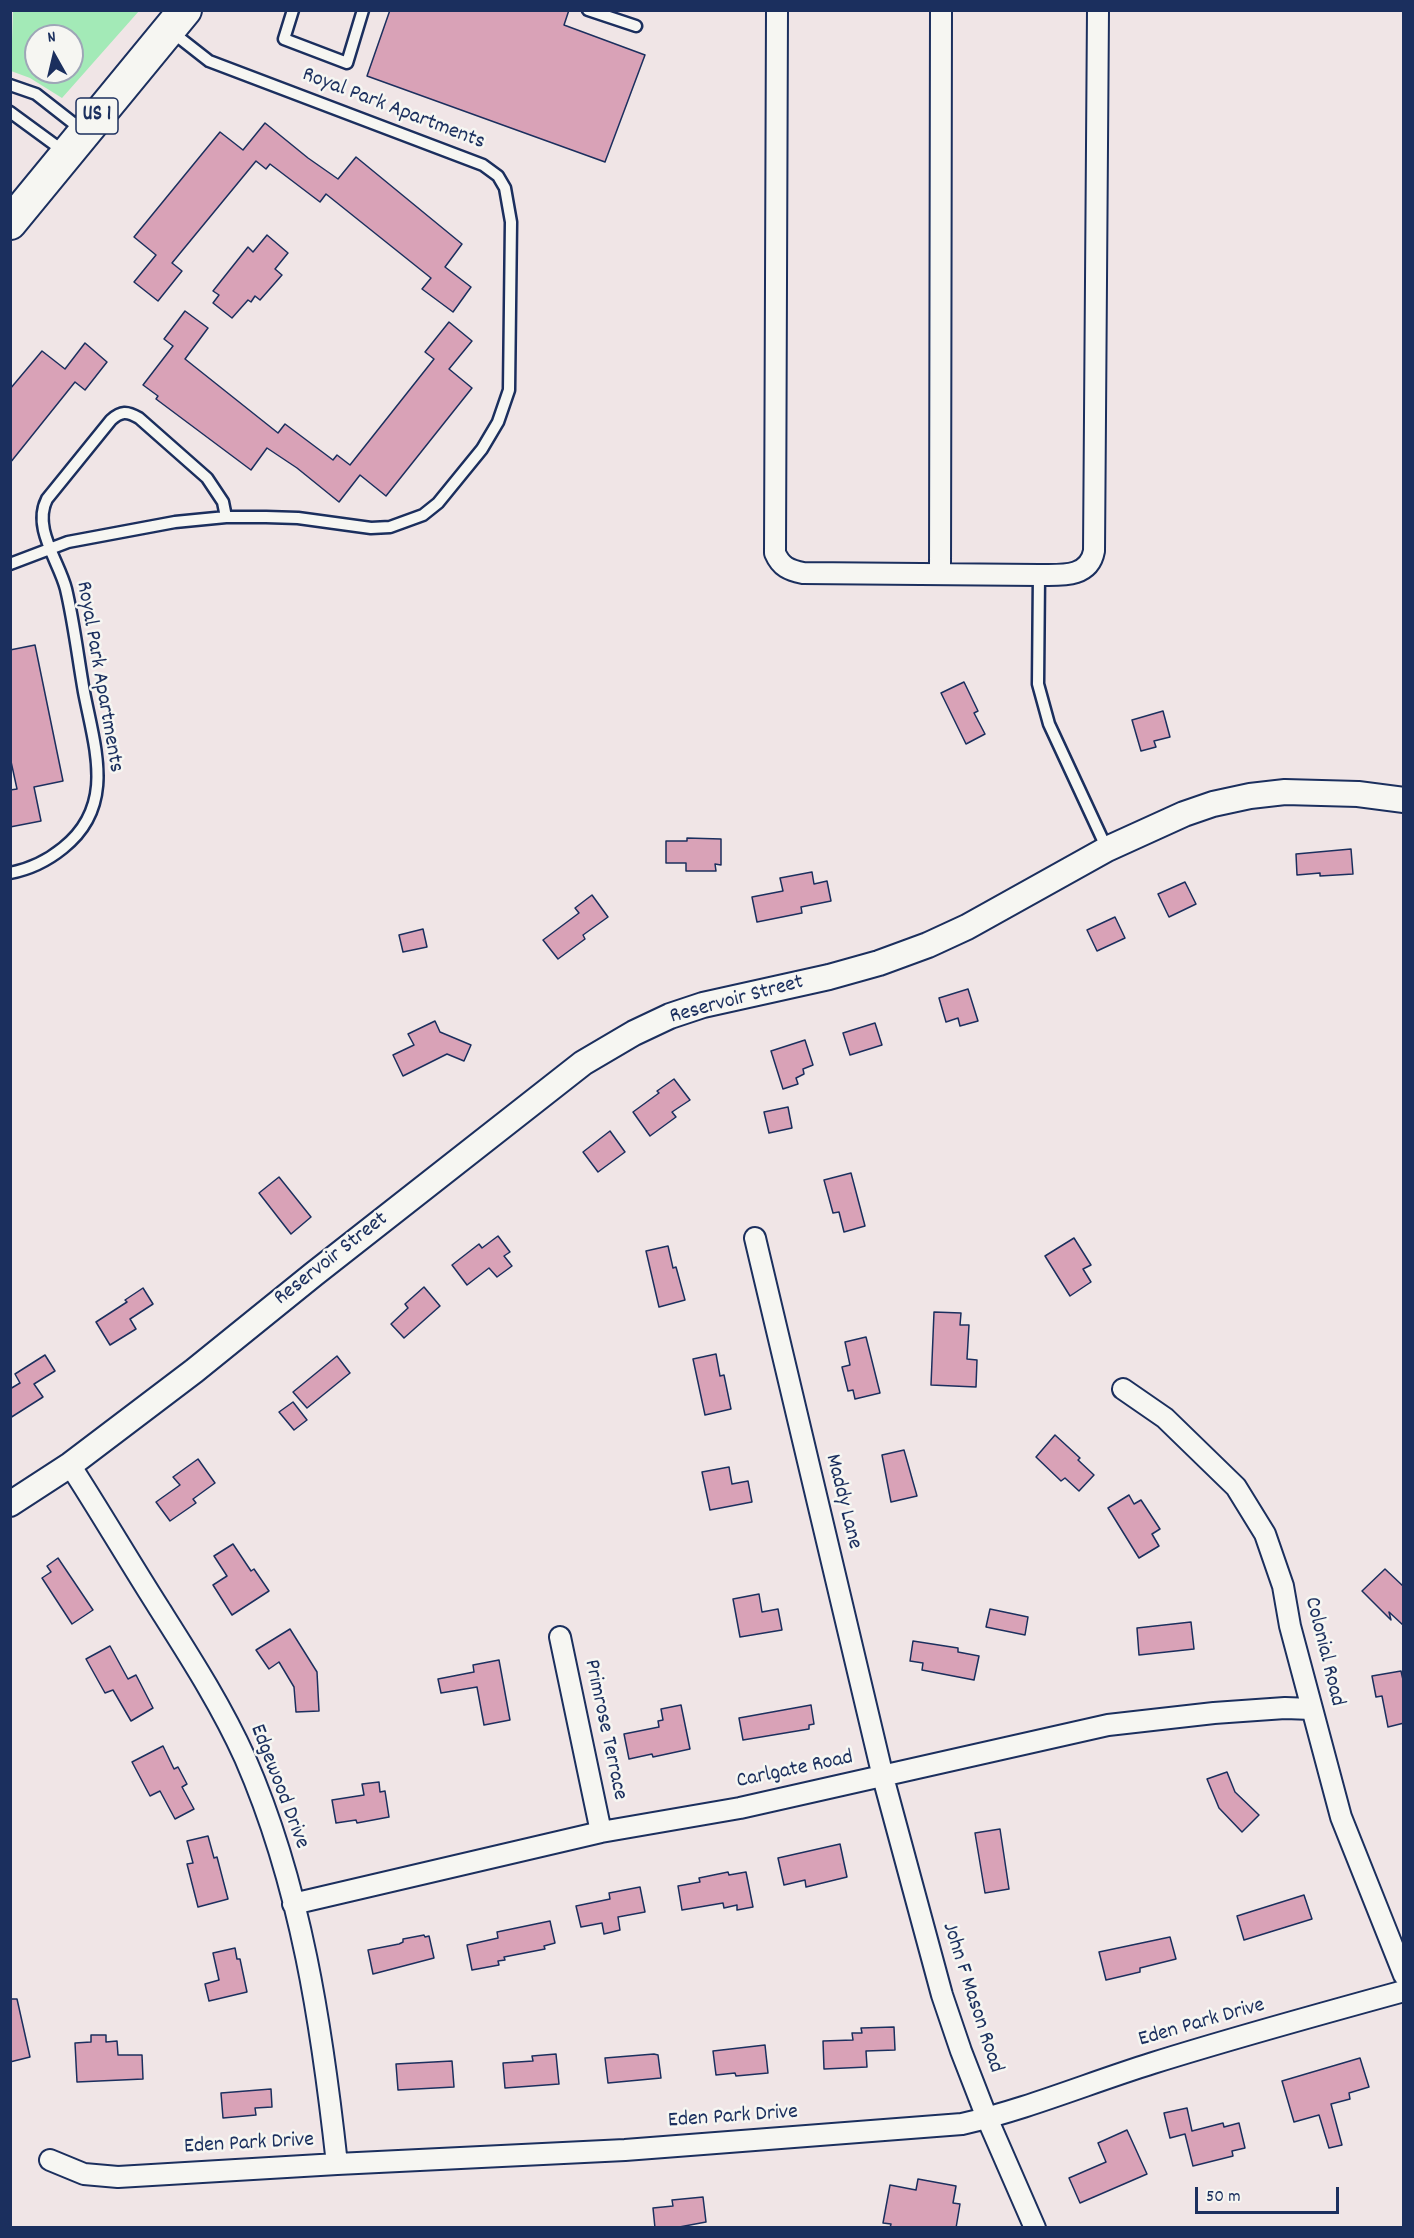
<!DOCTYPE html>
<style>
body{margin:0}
#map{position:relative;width:1414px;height:2238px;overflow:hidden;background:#f0e5e6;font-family:Dekko,sans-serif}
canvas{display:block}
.frame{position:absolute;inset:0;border:12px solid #1b2f5e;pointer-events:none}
.north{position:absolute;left:24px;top:24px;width:60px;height:60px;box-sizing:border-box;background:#f6f6f2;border:2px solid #9ea6b7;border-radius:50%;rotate:352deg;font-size:16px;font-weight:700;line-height:24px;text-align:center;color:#1b2f5e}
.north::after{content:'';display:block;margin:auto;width:21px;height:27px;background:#1b2f5e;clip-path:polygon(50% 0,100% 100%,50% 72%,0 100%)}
.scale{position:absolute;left:1195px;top:2187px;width:144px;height:27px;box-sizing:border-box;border:3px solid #1b2f5e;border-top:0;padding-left:8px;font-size:18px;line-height:21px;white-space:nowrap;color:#1b2f5e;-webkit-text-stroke:4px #f6f6f2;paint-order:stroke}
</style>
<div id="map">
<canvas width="1414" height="2238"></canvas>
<div class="frame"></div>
<div class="north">N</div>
<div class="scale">50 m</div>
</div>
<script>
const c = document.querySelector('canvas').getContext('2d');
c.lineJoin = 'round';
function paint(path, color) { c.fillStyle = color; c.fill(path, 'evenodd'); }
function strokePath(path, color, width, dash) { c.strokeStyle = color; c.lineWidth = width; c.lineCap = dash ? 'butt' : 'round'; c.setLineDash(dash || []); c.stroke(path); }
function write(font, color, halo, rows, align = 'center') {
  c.font = font + ' Dekko,sans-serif'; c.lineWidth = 5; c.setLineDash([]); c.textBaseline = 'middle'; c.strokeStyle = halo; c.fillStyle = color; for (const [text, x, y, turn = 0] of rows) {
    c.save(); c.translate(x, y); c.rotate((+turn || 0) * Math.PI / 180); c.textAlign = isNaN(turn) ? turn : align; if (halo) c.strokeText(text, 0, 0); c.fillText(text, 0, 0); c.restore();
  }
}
paint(new Path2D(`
 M 13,11 L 13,10 L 139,11 L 62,98 L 30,78 L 11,71 ZM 36,36 L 72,36 L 72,72 L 36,72 Z`), '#a3eab7');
const building = new Path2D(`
 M 390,10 L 569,10 L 564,25 L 645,55 L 605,162 L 367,76 Z
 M 265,123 L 308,158 L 338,179 L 356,157 L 462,244 L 445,267 L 471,287 L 453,312 L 422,289 L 431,278 L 326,194 L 320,202 L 270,164 L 266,169 L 256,161 L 172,263 L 182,271 L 158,301 L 134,282 L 156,255 L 134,237 L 220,132 L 243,150 Z
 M 267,235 L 288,253 L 275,269 L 282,275 L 260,300 L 255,296 L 251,302 L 248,300 L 232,318 L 213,303 L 219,295 L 213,291 L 248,247 L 253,252 Z
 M 185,311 L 208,328 L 185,359 L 278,433 L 285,424 L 333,460 L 337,455 L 350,465 L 434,359 L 425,352 L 449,322 L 472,341 L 449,369 L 472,388 L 386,496 L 360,475 L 339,502 L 297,468 L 267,448 L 251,470 L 156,399 L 158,396 L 143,385 L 173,346 L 164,339 Z
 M 85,343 L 107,362 L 85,390 L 75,382 L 10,463 L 10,389 L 42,351 L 65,369 Z
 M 35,645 L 63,781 L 34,787 L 41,821 L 10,827 L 10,790 L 17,789 L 10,757 L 10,650 Z
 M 964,682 L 978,711 L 974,713 L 985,734 L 966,744 L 941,693 Z
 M 1163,711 L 1170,737 L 1154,741 L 1156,747 L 1141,751 L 1132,720 Z
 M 687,838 L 721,839 L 721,865 L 715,864 L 716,871 L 686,871 L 686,863 L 666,863 L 666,841 L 687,841 Z
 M 1351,849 L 1353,874 L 1320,876 L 1320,873 L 1297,875 L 1296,854 Z
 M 812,872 L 814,884 L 827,881 L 831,901 L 801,907 L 802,913 L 757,922 L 752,897 L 783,891 L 780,878 Z
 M 1185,882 L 1196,904 L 1169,917 L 1158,894 Z
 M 592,895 L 608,917 L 583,935 L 585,939 L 558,959 L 543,940 L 579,913 L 575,908 Z
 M 1115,917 L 1125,938 L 1097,951 L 1087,930 Z
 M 423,929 L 427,947 L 403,952 L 399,935 Z
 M 968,989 L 978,1021 L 960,1026 L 958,1018 L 946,1022 L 939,998 Z
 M 435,1021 L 440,1032 L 471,1045 L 464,1061 L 447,1054 L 403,1076 L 393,1055 L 414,1045 L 408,1034 Z
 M 875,1023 L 882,1045 L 850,1055 L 843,1033 Z
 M 805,1040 L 813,1065 L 803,1069 L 804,1074 L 796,1078 L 798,1084 L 783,1089 L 771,1051 Z
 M 674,1079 L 690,1100 L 672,1112 L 676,1117 L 650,1136 L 633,1112 L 659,1093 L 657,1091 Z
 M 788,1107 L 792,1128 L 769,1133 L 764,1112 Z
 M 610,1131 L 625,1152 L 598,1172 L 583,1152 Z
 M 851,1173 L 865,1226 L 844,1232 L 839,1212 L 833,1213 L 824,1180 Z
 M 279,1177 L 311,1217 L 291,1234 L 259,1193 Z
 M 498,1236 L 510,1252 L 504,1256 L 512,1266 L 497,1277 L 489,1268 L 467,1285 L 452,1265 L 479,1244 L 482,1248 Z
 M 1074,1238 L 1091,1265 L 1083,1269 L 1091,1282 L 1070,1296 L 1045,1256 Z
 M 668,1246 L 673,1268 L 676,1267 L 685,1300 L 659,1307 L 646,1251 Z
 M 424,1287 L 440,1306 L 404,1338 L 391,1324 L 408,1308 L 405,1304 Z
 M 143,1288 L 153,1304 L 130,1319 L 136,1329 L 110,1345 L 96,1322 L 127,1302 L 125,1300 Z
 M 934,1312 L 961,1313 L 960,1325 L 969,1325 L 967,1359 L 977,1360 L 976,1387 L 931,1385 Z
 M 866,1337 L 880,1393 L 855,1399 L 853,1390 L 848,1391 L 842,1367 L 850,1365 L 845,1342 Z
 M 716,1354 L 720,1376 L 724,1375 L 731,1409 L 705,1415 L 693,1359 Z
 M 45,1355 L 55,1371 L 34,1384 L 43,1397 L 10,1418 L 10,1389 L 20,1383 L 15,1374 Z
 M 337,1356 L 350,1373 L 307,1408 L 293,1392 Z
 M 293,1402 L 307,1420 L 294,1430 L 279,1412 Z
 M 1055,1435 L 1080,1458 L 1078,1460 L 1094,1475 L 1079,1491 L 1065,1478 L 1061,1481 L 1036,1457 Z
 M 904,1450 L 917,1496 L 891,1502 L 882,1455 Z
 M 198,1459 L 215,1483 L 193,1499 L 196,1503 L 170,1521 L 156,1502 L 180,1485 L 173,1477 Z
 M 729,1467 L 732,1484 L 748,1481 L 752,1502 L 710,1510 L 702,1472 Z
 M 1129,1495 L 1134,1504 L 1141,1500 L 1160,1529 L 1152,1534 L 1159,1546 L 1139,1558 L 1108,1508 Z
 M 233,1544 L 251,1571 L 254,1569 L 269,1591 L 232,1615 L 213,1585 L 227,1576 L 214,1556 Z
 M 58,1558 L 93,1610 L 72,1624 L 42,1578 L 51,1572 L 47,1566 Z
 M 1385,1569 L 1404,1587 L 1404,1626 L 1389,1612 L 1391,1620 L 1362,1591 Z
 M 759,1594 L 762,1612 L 778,1609 L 782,1630 L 740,1637 L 733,1599 Z
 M 990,1609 L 1028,1617 L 1025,1635 L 986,1627 Z
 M 1191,1622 L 1194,1649 L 1139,1655 L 1137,1628 Z
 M 290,1629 L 317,1672 L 319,1711 L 296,1712 L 294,1687 L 279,1662 L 269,1669 L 256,1650 Z
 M 913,1641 L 958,1648 L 958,1652 L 979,1656 L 974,1680 L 922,1670 L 923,1663 L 910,1661 Z
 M 110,1646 L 128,1679 L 136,1675 L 153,1708 L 131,1721 L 113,1690 L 105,1693 L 86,1659 Z
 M 499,1660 L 510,1720 L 484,1725 L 477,1687 L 441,1693 L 438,1679 L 474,1672 L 473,1665 Z
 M 1401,1671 L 1404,1684 L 1404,1723 L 1388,1727 L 1382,1696 L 1376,1697 L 1372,1676 Z
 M 681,1705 L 690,1749 L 653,1757 L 652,1754 L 629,1759 L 624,1734 L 659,1727 L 658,1721 L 663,1720 L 661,1709 Z
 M 811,1705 L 814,1724 L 809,1725 L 809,1729 L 743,1740 L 739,1718 Z
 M 163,1746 L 174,1769 L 178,1767 L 187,1784 L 182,1787 L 194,1809 L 175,1819 L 160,1791 L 150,1796 L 132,1762 Z
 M 1227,1772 L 1235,1792 L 1259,1815 L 1242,1832 L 1219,1808 L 1207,1779 Z
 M 379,1782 L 380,1792 L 385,1791 L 389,1817 L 357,1823 L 356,1820 L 336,1823 L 332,1800 L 364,1795 L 362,1784 Z
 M 1000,1829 L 1009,1889 L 985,1893 L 975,1833 Z
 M 208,1836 L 214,1858 L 217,1857 L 228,1899 L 198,1907 L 187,1864 L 193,1863 L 187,1841 Z
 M 840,1844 L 847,1877 L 806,1887 L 805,1880 L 784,1885 L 778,1858 Z
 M 728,1872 L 729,1875 L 746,1872 L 753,1907 L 737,1910 L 737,1905 L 724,1908 L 723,1903 L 682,1910 L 678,1886 L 700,1882 L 699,1878 Z
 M 640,1887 L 645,1912 L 618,1917 L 620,1930 L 604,1934 L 602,1923 L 581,1927 L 576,1906 L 610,1899 L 609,1893 Z
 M 1304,1895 L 1312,1919 L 1244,1940 L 1237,1916 Z
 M 550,1921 L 555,1943 L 544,1946 L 545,1949 L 504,1957 L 505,1960 L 498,1961 L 499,1965 L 472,1970 L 467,1945 L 498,1938 L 497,1932 Z
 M 424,1935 L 425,1937 L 429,1936 L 434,1958 L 373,1974 L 368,1950 L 399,1944 L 403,1942 L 403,1939 Z
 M 1170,1937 L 1176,1959 L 1140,1968 L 1140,1972 L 1106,1980 L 1099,1952 Z
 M 235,1948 L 237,1959 L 240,1959 L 247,1992 L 209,2001 L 205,1984 L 219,1980 L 213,1953 Z
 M 10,1999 L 17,1999 L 30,2057 L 10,2062 Z
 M 894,2027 L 895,2050 L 866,2051 L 867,2067 L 824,2069 L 823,2041 L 853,2040 L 852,2033 L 862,2033 L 861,2028 Z
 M 91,2035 L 106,2035 L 106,2042 L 117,2041 L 118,2055 L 142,2055 L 143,2079 L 77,2082 L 75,2043 L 91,2042 Z
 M 765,2045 L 768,2073 L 736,2076 L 735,2073 L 716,2075 L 713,2051 Z
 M 556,2054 L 559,2084 L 505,2088 L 503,2063 L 533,2061 L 532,2056 Z
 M 654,2054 L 658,2055 L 661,2078 L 608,2083 L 605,2058 Z
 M 1360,2058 L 1369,2087 L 1349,2093 L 1350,2099 L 1331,2104 L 1342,2145 L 1329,2148 L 1319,2115 L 1294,2122 L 1282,2081 Z
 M 452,2061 L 454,2087 L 398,2090 L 396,2064 Z
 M 271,2089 L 272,2107 L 255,2108 L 256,2115 L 223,2118 L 221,2093 Z
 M 1187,2108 L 1192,2131 L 1223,2123 L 1224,2127 L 1239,2123 L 1245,2148 L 1232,2151 L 1233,2156 L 1193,2166 L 1185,2134 L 1170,2138 L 1164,2113 Z
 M 1127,2130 L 1147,2174 L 1080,2203 L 1069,2178 L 1106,2162 L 1098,2143 Z
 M 918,2179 L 956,2186 L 953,2203 L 960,2204 L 956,2228 L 890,2228 L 891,2224 L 883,2223 L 890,2185 L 916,2190 Z
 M 703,2197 L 706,2222 L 674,2228 L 655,2228 L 653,2208 L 673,2206 L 672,2200 Z`);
paint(building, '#d9a2b7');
strokePath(building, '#1b2f5e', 1.5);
const service = new Path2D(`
 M 293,10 L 284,39 L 347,63 L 363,10
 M 588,10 L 636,26
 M 10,85 L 36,94 L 82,130
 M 10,112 L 66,153
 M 10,564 L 68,542 L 175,522 L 226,517 L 266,517 L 298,518 L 371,528 L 390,527 L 423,515 L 438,503 L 482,449 L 498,422 L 509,390 L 511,222 L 505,188 L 498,176 L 483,165 L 209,61 L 172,32
 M 1039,575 L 1038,684 L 1049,724 L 1107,849
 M 10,873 C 31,869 47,861 63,848 C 116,806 95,749 84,692 C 78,658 74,623 66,589 C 59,561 32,528 47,499 L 111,420 C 121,411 127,411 139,418 L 207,478 L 223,502 L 226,517`);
const minor = new Path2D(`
 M 777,10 L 775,553 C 781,567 789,570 803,573 L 1039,575 C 1061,575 1089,578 1094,551 L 1098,10
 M 940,573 L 941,10
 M 755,1238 L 883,1777 L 942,1995 L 961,2051 L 987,2118 L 1035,2228
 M 1123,1389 L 1165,1418 L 1236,1487 L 1265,1534 L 1283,1586 L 1290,1626 L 1341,1817 L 1404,1975
 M 70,1465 C 101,1513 129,1561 159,1608 C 190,1657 221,1705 245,1758 C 301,1886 322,2027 337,2164
 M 560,1637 L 601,1832
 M 293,1904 L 601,1832 L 740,1808 L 1108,1725 L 1214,1713 L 1285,1708 L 1312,1709
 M 50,2160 L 84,2174 L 118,2177 L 337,2164 L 625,2150 L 962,2124 C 1027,2109 1089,2083 1153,2063 C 1236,2037 1320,2014 1404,1991`);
const tertiary = new Path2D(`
 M 10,1504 L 70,1465 L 194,1371 L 314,1274 L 583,1063 L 634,1033 L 670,1016 L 703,1005 L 829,977 L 879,963 L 928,945 L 967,927 L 1107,849 L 1184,814 L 1213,804 L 1250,796 L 1285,792 L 1358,794 L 1404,800`);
const primary = new Path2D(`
 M 10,223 L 185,10`);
strokePath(service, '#1b2f5e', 15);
strokePath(minor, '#1b2f5e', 24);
strokePath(tertiary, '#1b2f5e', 28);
strokePath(primary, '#1b2f5e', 36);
strokePath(service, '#f6f6f2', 10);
strokePath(minor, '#f6f6f2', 20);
strokePath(tertiary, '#f6f6f2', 24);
strokePath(primary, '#f6f6f2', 32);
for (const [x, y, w] of [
 [97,116,42]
]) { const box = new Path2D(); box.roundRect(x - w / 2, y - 18, w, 36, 4.5); c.fillStyle = '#f6f6f2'; c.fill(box); strokePath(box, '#1b2f5e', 1.5); }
write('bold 21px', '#1b2f5e', null, [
 ["US 1",97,116]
]);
write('22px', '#1b2f5e', '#f6f6f2', [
 ["Royal Park Apartments",393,110,21],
 ["Royal Park Apartments",98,677,80],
 ["Reservoir Street",737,1001,-15],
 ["Reservoir Street",332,1260,-38],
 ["Maddy Lane",842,1502,76],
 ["Colonial Road",1323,1652,76],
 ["Primrose Terrace",604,1730,78],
 ["Carlgate Road",795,1771,-12],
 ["Edgewood Drive",278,1787,69],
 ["John F Mason Road",971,1998,72],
 ["Eden Park Drive",1202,2024,-16],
 ["Eden Park Drive",733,2118,-4],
 ["Eden Park Drive",249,2145,-3]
]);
</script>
